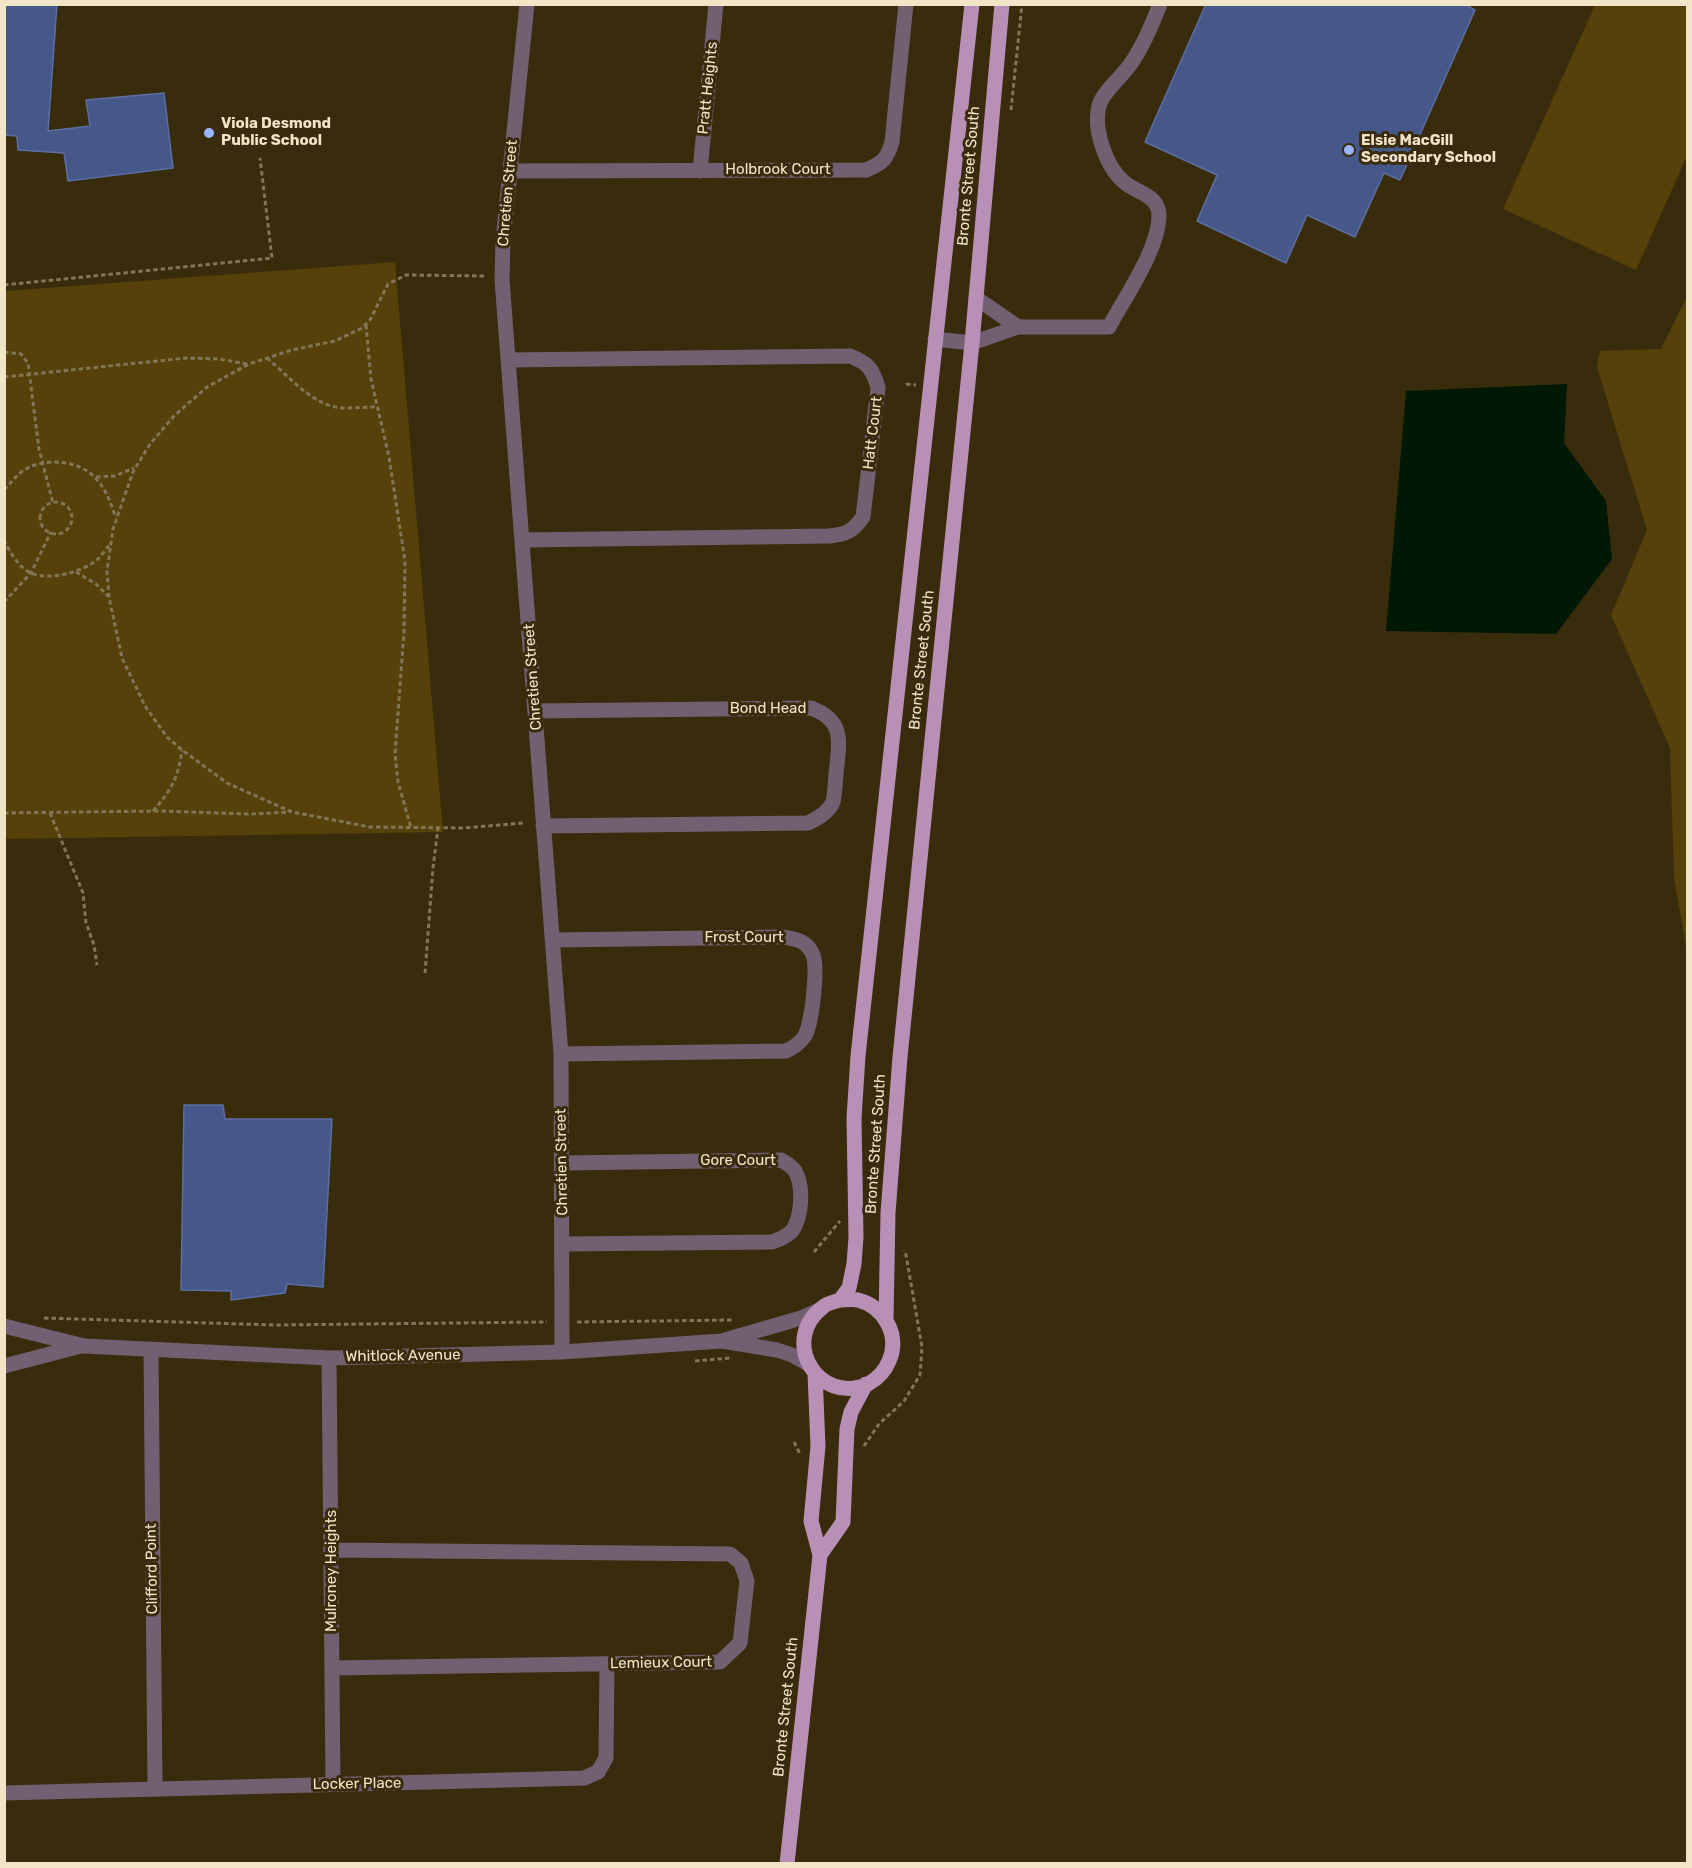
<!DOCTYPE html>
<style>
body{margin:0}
#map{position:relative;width:1692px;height:1868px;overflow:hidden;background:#382c0c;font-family:Rubik,sans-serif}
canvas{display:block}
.frame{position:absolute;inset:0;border:6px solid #f2e5c7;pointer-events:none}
</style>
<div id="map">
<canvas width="1692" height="1868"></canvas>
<div class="frame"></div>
</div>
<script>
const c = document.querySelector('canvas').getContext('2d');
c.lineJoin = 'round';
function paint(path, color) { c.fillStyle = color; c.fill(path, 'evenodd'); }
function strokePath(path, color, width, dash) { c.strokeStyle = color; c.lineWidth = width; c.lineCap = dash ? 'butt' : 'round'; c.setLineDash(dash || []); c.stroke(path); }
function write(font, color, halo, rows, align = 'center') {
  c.font = font + ' Rubik,sans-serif'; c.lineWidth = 6; c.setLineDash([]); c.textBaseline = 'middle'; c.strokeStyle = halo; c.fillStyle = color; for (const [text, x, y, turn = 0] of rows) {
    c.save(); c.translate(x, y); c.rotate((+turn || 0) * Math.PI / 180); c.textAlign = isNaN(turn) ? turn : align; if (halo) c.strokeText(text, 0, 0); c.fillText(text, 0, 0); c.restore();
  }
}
paint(new Path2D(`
 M 1595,5 L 1687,5 L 1687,156 L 1636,270 L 1503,209 Z
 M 395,262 L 443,832 L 5,839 L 5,291 Z
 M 1687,296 L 1687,952 L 1674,878 L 1670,748 L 1611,615 L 1647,530 L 1597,367 L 1600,351 L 1661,349 Z`), '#554109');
paint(new Path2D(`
 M 1567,384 L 1564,443 L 1606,501 L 1612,559 L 1556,634 L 1386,631 L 1406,391 Z`), '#001804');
const building = new Path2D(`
 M 4,4 L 57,4 L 48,131 L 90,126 L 86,100 L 164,93 L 173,168 L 68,181 L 64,153 L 18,150 L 17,136 L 4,135 Z
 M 1206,4 L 1464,4 L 1475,10 L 1400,180 L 1384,173 L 1355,237 L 1307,215 L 1286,263 L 1197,221 L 1217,175 L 1145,142 Z
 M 184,1105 L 223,1105 L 225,1119 L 332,1119 L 323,1287 L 287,1284 L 285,1293 L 231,1300 L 231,1291 L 181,1290 Z`);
paint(building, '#455889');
strokePath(building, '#5c6fa2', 1.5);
strokePath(new Path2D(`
 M 1011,110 L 1022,4
 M 484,276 L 406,275 L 388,284 L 370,320 L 362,328 L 335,341 L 292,350 L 249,364 L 207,387 L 174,416 L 150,444 L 133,472 L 113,529 L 107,571 L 109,597 L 122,658 L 145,706 L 167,737 L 182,750 L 227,783 L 292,812 L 370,827 L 464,828 L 524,823
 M 4,285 L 272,258 L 260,158
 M 366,325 L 371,379 L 389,457 L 405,561 L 404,632 L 395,754 L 398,782 L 411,828
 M 4,352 L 21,354 L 28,363 L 39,449 L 53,503
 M 267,358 C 290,377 313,407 344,408 C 355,408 366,407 377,407
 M 4,377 L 186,358 L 219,359 L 247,364
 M 906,384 L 916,385
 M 96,477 L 115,476 L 134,468
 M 4,490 C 10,484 14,478 20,473 C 40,456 81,459 97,480 C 107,491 111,504 116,518
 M40 518a16 16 0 1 1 32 0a16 16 0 1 1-32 0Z
 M 4,540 C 9,551 19,568 31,573 C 50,581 83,572 98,559 C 102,555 106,549 110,544
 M 76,572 L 96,584 L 108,596
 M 4,602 L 31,573 L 51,532
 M 153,811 C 171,790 178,779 182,750
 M 4,813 L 158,811 L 252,814 L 290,812
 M 50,813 L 83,893 L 86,923 L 94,945 L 97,965
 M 425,973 L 433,868 L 438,828
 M 814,1252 L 840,1221
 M 44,1318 L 275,1325 L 547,1322
 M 577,1322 L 733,1320
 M 695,1361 L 730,1358
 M 794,1442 L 800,1454
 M 864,1446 L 879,1424 L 904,1401 L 920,1375 L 922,1347 L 906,1255 L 904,1250`), '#827656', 3, [4.5, 3]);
strokePath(new Path2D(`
 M 527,4 L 503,240 L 502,280 L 561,1054 L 562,1352
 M 510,171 L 866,170 C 883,163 887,159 892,142 L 906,4
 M 700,171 L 716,4
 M 976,298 L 1018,327
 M 935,339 L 972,343 L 1018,327 L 1109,327 C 1125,297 1159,249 1159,215 C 1158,194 1136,193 1124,182 C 1106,167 1093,129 1099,106 C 1102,92 1124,75 1132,62 C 1144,44 1152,25 1160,4
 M 509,360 L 850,356 C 868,363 873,369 878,388 L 863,517 C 852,532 847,534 829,536 L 522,540
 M 535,711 L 811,708 C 846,721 839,743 836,774 C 835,782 835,794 833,802 C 829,812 818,818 808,823 L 543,826
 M 552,940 L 783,937 C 790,938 799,939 805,944 C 808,946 812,952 813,955 C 818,968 812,1027 804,1037 C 799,1044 793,1048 786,1051 L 561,1054
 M 562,1163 L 781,1160 C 786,1163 792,1166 795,1171 C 804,1186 802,1217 792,1231 C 786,1237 780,1239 772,1242 L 563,1244
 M 4,1326 L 84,1346 L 329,1358 L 562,1352 L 722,1341 L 777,1350 L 792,1355 L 810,1365
 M 725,1340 L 801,1318 L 819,1310
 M 151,1349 L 155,1789
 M 329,1358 L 333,1784
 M 4,1366 L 81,1346
 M 332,1668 L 720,1662 L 740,1643 L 747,1581 L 741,1563 L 730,1554 L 332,1550
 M 4,1793 L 584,1778 L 598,1772 L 606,1758 L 607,1664`), '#735f72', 15);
strokePath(new Path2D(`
 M 840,1300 L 849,1288 L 854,1264 L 856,1237 L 854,1118 L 858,1056 L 972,4
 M 840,1300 C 845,1300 852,1299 858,1300 C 885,1307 900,1336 889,1361 C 885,1371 877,1379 868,1384 C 818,1406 779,1340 823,1307 C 827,1303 834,1302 840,1300 Z
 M 886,1319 L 888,1213 L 900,1057 L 972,343 L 1002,4
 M 820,1555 L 843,1522 L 847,1429 L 851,1412 L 866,1384
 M 787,1864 L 820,1555 L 811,1521 L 818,1446 L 815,1373`), '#b890b6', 15);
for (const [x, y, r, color] of [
 [209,133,6,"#99b5fd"],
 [1349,150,6,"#99b5fd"]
]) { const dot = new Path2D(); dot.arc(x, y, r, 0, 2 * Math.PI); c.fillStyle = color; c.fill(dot); strokePath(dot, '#382c0c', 2); }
write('15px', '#f2e5c7', '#382c0c', [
 ["Pratt Heights",708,88,-84],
 ["Holbrook Court",778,170],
 ["Bronte Street South",969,176,-85],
 ["Chretien Street",508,193,-85],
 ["Hatt Court",873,433,-83],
 ["Bronte Street South",922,660,-84],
 ["Chretien Street",533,677,-94],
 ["Bond Head",768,709],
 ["Frost Court",744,938],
 ["Bronte Street South",876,1144,-86],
 ["Gore Court",738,1161],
 ["Chretien Street",562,1162,-91],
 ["Whitlock Avenue",403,1356,-1],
 ["Clifford Point",152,1569,-91],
 ["Mulroney Heights",332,1571,-90],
 ["Lemieux Court",661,1663,-1],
 ["Bronte Street South",786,1707,-84],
 ["Locker Place",357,1784,-1]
]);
write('bold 15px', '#f2e5c7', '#382c0c', [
 ["Viola Desmond",221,124],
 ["Public School",221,141],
 ["Elsie MacGill",1361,141],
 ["Secondary School",1361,158]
], 'left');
</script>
